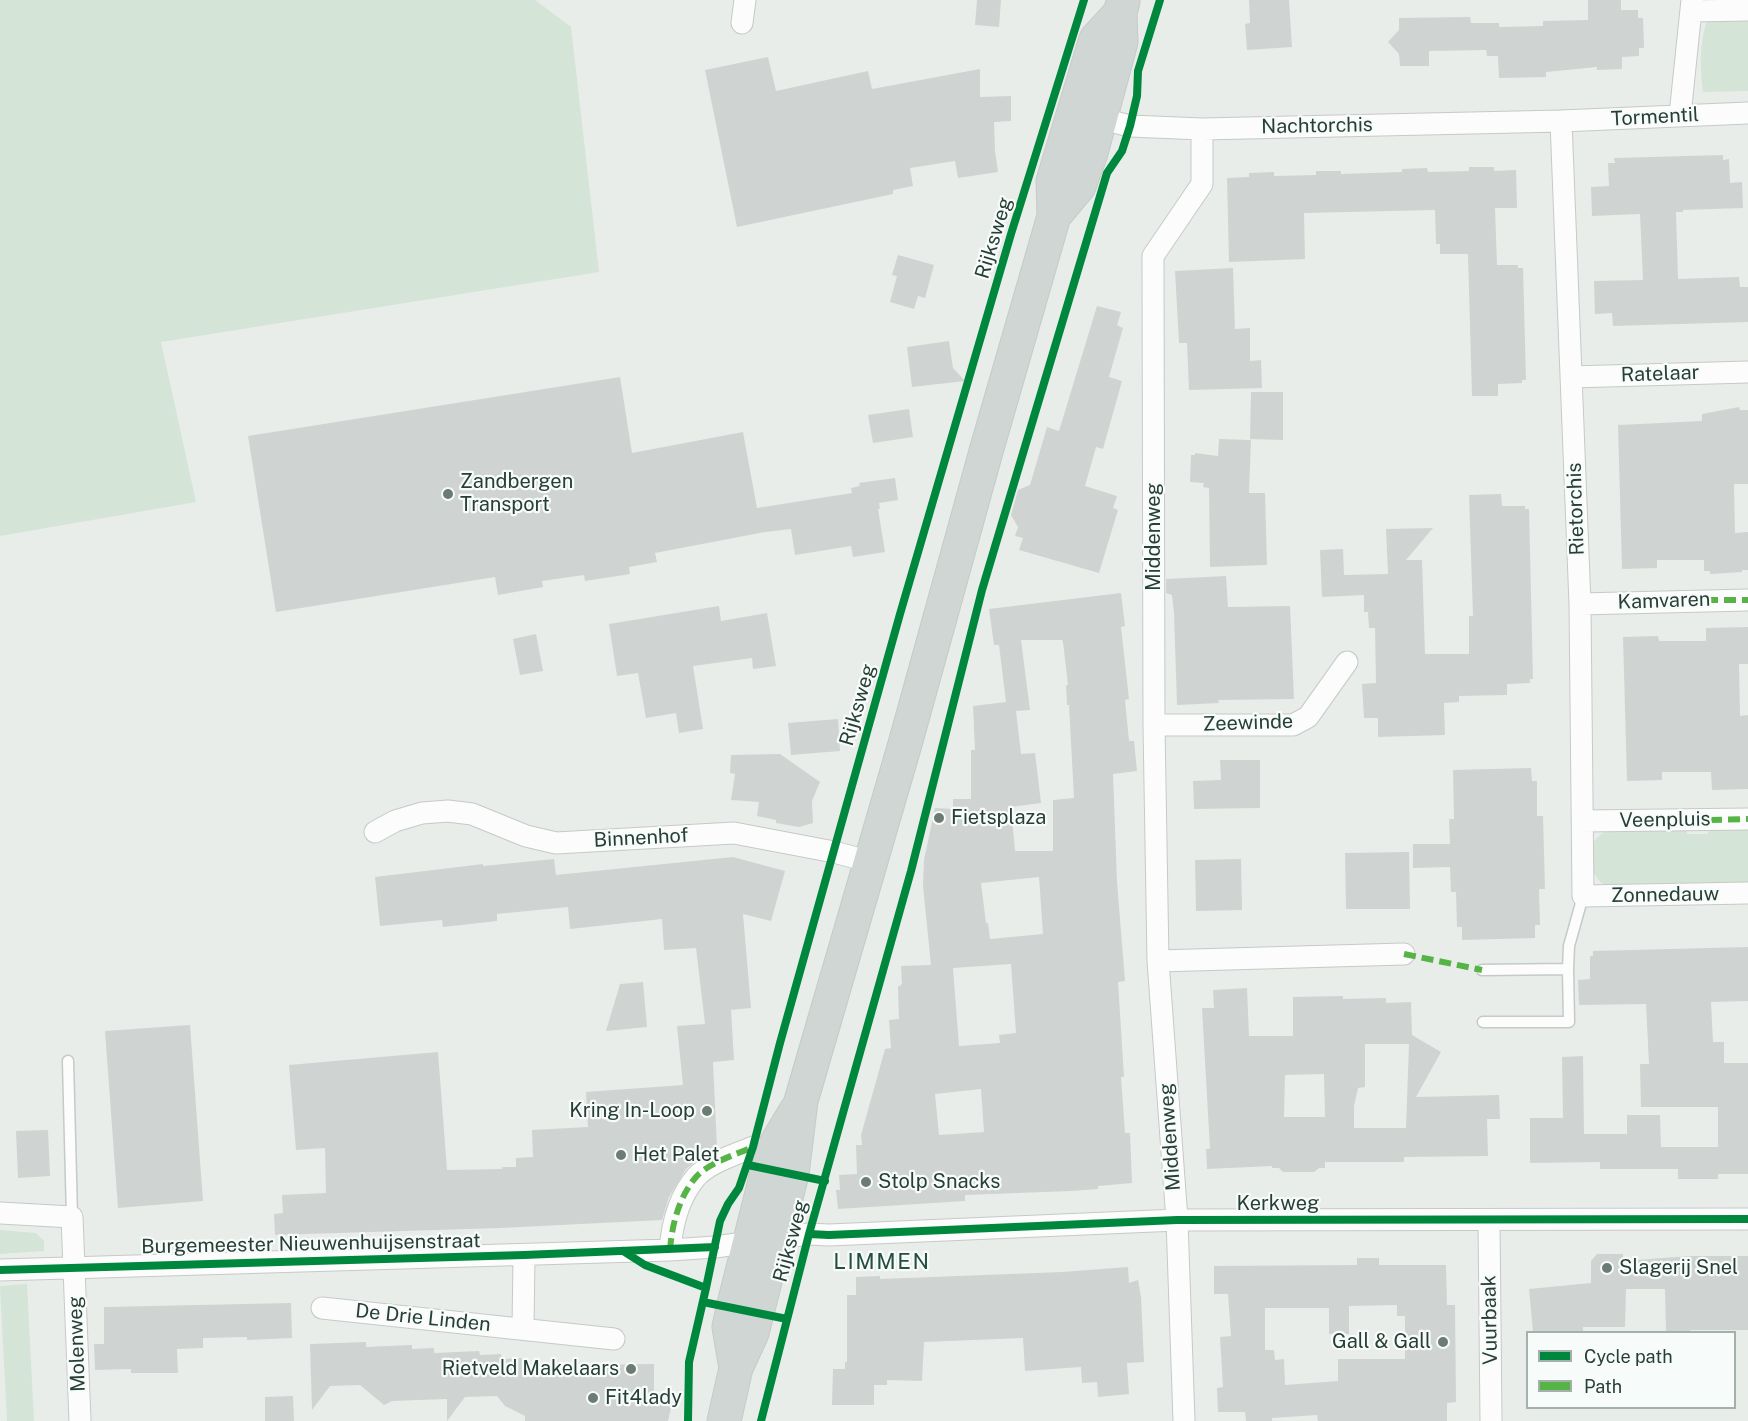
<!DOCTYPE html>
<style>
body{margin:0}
#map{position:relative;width:1748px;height:1421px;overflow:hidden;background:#e8edea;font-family:"Public Sans",sans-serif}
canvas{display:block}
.legend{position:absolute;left:1526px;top:1331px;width:210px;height:78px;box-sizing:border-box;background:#f7fbf9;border:2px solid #a4b0ab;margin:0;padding:8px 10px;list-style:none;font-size:18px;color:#273f36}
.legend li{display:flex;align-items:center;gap:12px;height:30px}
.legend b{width:30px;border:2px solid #a4b0ab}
</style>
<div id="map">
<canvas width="1748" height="1421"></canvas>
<ul class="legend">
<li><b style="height:8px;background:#00873e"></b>Cycle path</li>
<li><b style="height:8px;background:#56b346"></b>Path</li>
</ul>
</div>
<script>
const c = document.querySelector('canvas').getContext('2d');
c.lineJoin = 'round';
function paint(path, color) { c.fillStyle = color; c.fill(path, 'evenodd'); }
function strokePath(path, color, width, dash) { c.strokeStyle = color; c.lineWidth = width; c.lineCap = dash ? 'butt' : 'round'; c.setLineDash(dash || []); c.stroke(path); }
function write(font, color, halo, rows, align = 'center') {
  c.font = font + ' "Public Sans",sans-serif'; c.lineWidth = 4.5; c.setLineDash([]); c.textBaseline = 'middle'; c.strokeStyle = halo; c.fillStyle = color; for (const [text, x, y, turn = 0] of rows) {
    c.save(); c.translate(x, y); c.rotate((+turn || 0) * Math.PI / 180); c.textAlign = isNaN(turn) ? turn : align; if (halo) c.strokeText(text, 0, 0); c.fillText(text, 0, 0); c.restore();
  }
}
paint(new Path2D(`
 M 0,0 L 535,0 L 571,27 L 599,272 L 161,342 L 196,502 L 0,536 Z
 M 1748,20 L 1748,91 L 1703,92 C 1700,69 1699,43 1707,21 Z
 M 1748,827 L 1748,884 L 1605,886 C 1586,870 1582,847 1604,832 L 1687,829 L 1687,834 L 1708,834 L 1709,828 Z
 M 0,1230 L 36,1233 L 44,1241 L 44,1251 L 0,1254 Z
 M 27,1284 L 34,1421 L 7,1421 L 0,1286 Z`), '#d4e4d6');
paint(new Path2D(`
 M 977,0 L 1001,0 L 999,27 L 975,25 Z
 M 1249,0 L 1289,0 L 1292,47 L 1247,50 L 1245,24 L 1250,23 Z
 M 1588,0 L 1621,0 L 1621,10 L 1638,10 L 1638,18 L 1643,18 L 1644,48 L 1639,48 L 1639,56 L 1622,57 L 1622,69 L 1597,70 L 1597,67 L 1546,72 L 1546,77 L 1499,78 L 1498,56 L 1487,56 L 1486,50 L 1429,51 L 1429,66 L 1400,66 L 1399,54 L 1388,42 L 1399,30 L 1399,18 L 1470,17 L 1471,23 L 1499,23 L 1499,27 L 1543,26 L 1543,21 L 1588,20 Z
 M 768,57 L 776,91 L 868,71 L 872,89 L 980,69 L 980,97 L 1011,96 L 1011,121 L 994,122 L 995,151 L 998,172 L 958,178 L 955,161 L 910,168 L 913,186 L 893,190 L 893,194 L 737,227 L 705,70 Z
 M 1723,155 L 1723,160 L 1729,159 L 1730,183 L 1742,182 L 1743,208 L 1683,210 L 1683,212 L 1676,212 L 1678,279 L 1739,277 L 1740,287 L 1748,287 L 1748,322 L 1613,326 L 1612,313 L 1595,314 L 1594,281 L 1643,280 L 1640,214 L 1592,216 L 1591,187 L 1609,186 L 1608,163 L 1615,163 L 1614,158 Z
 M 1469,167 L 1494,167 L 1494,171 L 1516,170 L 1517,208 L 1495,208 L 1497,265 L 1518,265 L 1518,268 L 1523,268 L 1526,380 L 1522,380 L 1522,383 L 1498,384 L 1498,396 L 1472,396 L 1468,254 L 1440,254 L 1440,244 L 1436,244 L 1435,210 L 1304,213 L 1305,259 L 1229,262 L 1227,178 L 1249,177 L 1249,173 L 1274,172 L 1274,176 L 1316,175 L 1316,171 L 1341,171 L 1341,174 L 1402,172 L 1402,169 L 1427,168 L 1428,172 L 1469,171 Z
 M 898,255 L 934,265 L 925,298 L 918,296 L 914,309 L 890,302 L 897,276 L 892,275 Z
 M 1233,268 L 1235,329 L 1250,328 L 1250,361 L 1261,360 L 1262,388 L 1189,390 L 1187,343 L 1179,343 L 1175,271 Z
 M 1097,306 L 1121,312 L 1117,325 L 1123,328 L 1109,377 L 1122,381 L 1103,449 L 1096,447 L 1085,486 L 1117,496 L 1113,508 L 1118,510 L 1099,573 L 1019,550 L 1023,538 L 1015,536 L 1018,527 L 1011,515 L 1018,490 L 1030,485 L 1047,427 L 1059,431 Z
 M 949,341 L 953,368 L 965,381 L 912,387 L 907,347 Z
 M 620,377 L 632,453 L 743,432 L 757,508 L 852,493 L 851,488 L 860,486 L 859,483 L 895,478 L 898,500 L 879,503 L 880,509 L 878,509 L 885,552 L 853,557 L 851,546 L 795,555 L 791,529 L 765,532 L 655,553 L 657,562 L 629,567 L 630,574 L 585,581 L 584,575 L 542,581 L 543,587 L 498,595 L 495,577 L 276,612 L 248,436 Z
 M 1251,392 L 1283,392 L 1283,440 L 1250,439 Z
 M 1739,407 L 1740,410 L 1748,410 L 1748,484 L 1734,484 L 1735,533 L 1748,532 L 1748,570 L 1742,570 L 1742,572 L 1710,574 L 1710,571 L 1704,571 L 1704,560 L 1657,560 L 1657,568 L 1622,569 L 1618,425 L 1702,421 L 1702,414 Z
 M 909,409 L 913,437 L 873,443 L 868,415 Z
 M 1219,439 L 1251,440 L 1249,493 L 1265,493 L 1267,565 L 1210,567 L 1209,488 L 1203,487 L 1204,483 L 1190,482 L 1191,455 L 1195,455 L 1195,453 L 1218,456 Z
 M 1501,494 L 1502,506 L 1525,506 L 1525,509 L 1529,509 L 1533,679 L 1530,679 L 1530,683 L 1507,684 L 1507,695 L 1459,696 L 1459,702 L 1444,703 L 1445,735 L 1378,737 L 1378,718 L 1364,718 L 1362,684 L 1376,683 L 1375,628 L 1369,628 L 1368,612 L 1364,612 L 1364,595 L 1322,597 L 1320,550 L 1343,549 L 1344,575 L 1388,574 L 1386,529 L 1433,528 L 1406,560 L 1422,560 L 1425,654 L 1469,654 L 1469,616 L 1473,616 L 1469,495 Z
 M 1226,576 L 1228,607 L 1290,606 L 1294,699 L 1218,700 L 1219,703 L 1177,705 L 1174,613 L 1172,595 L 1166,593 L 1166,579 Z
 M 1121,593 L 1125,626 L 1121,627 L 1129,699 L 1125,700 L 1129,741 L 1134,741 L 1137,771 L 1113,774 L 1117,882 L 1125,981 L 1118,982 L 1124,1077 L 1121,1077 L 1125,1133 L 1130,1133 L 1132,1183 L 1098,1186 L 1098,1189 L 1071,1191 L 965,1195 L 965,1201 L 838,1209 L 836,1190 L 840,1190 L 839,1175 L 857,1174 L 856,1145 L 862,1145 L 861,1135 L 885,1049 L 891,1048 L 889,1020 L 899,1019 L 898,987 L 902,984 L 901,966 L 931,965 L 923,886 L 924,860 L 935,808 L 953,809 L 953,799 L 971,799 L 971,750 L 975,750 L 973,706 L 1006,702 L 999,645 L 994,645 L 989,609 ZM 1021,640 L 1062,640 L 1063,642 L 1068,685 L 1066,685 L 1067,705 L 1069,705 L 1074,798 L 1053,800 L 1053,851 L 1015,851 L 1011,807 L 1041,803 L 1035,753 L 1021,754 L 1016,711 L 1030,710 ZM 1039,877 L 1043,934 L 990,939 L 988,923 L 986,923 L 981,883 ZM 1011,964 L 1016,1033 L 999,1035 L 1000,1043 L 959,1046 L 953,968 ZM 981,1089 L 984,1132 L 939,1135 L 935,1094 Z
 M 719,606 L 721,621 L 767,613 L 776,666 L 753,669 L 752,658 L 693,666 L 703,729 L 679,733 L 676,713 L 646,718 L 638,673 L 617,676 L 609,624 Z
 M 1748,627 L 1748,664 L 1739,664 L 1740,716 L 1748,715 L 1748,789 L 1712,790 L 1711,772 L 1662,772 L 1662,780 L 1627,781 L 1623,637 L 1658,636 L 1659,641 L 1706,641 L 1706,628 Z
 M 536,634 L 543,671 L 520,675 L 513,639 Z
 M 838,719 L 840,751 L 791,755 L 788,723 Z
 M 780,754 L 820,782 L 812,801 L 813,823 L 799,827 L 776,823 L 776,820 L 757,816 L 759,802 L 731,800 L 735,774 L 730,773 L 731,755 Z
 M 1220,760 L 1260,760 L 1260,808 L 1194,809 L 1193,781 L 1221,780 Z
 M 1531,768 L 1532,781 L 1537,781 L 1537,816 L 1543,816 L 1545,889 L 1539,889 L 1540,925 L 1535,925 L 1535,938 L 1462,940 L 1462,927 L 1457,927 L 1456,892 L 1451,892 L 1450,867 L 1413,868 L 1413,844 L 1450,844 L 1449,819 L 1454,819 L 1453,770 Z
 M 1409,852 L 1410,909 L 1346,909 L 1345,853 Z
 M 733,857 L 785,871 L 771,921 L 743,914 L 751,1008 L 731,1010 L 734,1060 L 713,1062 L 717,1148 L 701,1157 L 686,1169 L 669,1197 L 662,1220 L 500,1228 L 275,1235 L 274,1214 L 283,1213 L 282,1195 L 326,1193 L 325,1148 L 296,1150 L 289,1065 L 438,1052 L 447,1170 L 502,1169 L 502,1167 L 516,1167 L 516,1158 L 533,1157 L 532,1130 L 588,1127 L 586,1092 L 683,1085 L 677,1026 L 705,1024 L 696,948 L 664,950 L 662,919 L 570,929 L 568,907 L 497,914 L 497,921 L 443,927 L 442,920 L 380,926 L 375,877 L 483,864 L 483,866 L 554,859 L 556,875 Z
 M 1241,859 L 1242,910 L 1196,911 L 1195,860 Z
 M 1748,947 L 1748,1001 L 1711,1002 L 1713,1042 L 1724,1042 L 1724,1063 L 1748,1063 L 1748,1174 L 1718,1174 L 1718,1179 L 1678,1179 L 1678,1169 L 1600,1169 L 1600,1162 L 1530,1163 L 1530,1118 L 1563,1118 L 1562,1057 L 1583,1056 L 1584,1134 L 1627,1134 L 1627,1115 L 1660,1115 L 1661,1147 L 1718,1147 L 1718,1107 L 1641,1107 L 1640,1064 L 1649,1064 L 1646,1004 L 1579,1005 L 1578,980 L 1590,979 L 1590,956 L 1593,956 L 1593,951 Z
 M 643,982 L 647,1027 L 606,1031 L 620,984 Z
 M 1247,988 L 1249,1036 L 1293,1036 L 1293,997 L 1343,996 L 1343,999 L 1386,998 L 1386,1003 L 1411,1002 L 1412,1035 L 1441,1052 L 1416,1097 L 1499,1095 L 1500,1119 L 1487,1119 L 1488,1156 L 1404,1157 L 1404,1162 L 1325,1162 L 1325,1168 L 1319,1168 L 1314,1172 L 1283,1172 L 1279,1168 L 1272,1168 L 1272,1166 L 1207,1169 L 1206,1149 L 1210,1149 L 1202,1008 L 1214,1008 L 1213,990 ZM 1365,1044 L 1409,1044 L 1406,1128 L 1354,1128 L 1354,1106 L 1358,1088 L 1365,1087 ZM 1324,1074 L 1325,1117 L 1284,1117 L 1285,1075 Z
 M 190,1025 L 203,1201 L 118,1208 L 105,1031 Z
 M 48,1130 L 50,1176 L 18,1178 L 16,1131 Z
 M 1597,1254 L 1623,1254 L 1623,1261 L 1690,1256 L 1748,1256 L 1748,1330 L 1690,1330 L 1690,1332 L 1666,1332 L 1665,1289 L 1626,1289 L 1625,1327 L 1583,1327 L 1583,1332 L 1533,1332 L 1529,1289 L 1591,1283 L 1591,1261 Z
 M 1357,1258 L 1379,1258 L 1379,1265 L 1446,1265 L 1447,1305 L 1455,1305 L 1456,1402 L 1447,1403 L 1447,1421 L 1318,1421 L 1317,1415 L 1272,1418 L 1272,1421 L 1246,1421 L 1245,1412 L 1218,1412 L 1217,1388 L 1223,1387 L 1220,1337 L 1231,1336 L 1228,1294 L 1214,1294 L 1214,1266 L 1357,1265 ZM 1397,1305 L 1397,1316 L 1405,1316 L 1405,1359 L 1338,1359 L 1338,1381 L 1285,1385 L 1284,1359 L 1275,1360 L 1274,1350 L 1265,1350 L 1265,1308 L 1329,1308 L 1329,1334 L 1349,1334 L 1349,1306 Z
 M 1128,1267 L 1129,1283 L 1138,1280 L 1141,1297 L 1144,1362 L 1127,1363 L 1129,1394 L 1098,1397 L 1097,1382 L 1082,1383 L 1081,1367 L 1025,1371 L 1023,1338 L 924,1342 L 922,1381 L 887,1380 L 887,1385 L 874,1385 L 874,1405 L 832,1405 L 833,1369 L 845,1369 L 845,1362 L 847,1362 L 847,1295 L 856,1295 L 856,1277 L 880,1276 L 880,1279 L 1062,1272 Z
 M 291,1303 L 292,1338 L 247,1340 L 247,1337 L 203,1338 L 203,1348 L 177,1349 L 178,1373 L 131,1373 L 131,1369 L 95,1370 L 94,1344 L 104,1344 L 104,1307 Z
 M 366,1342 L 366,1347 L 412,1345 L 412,1349 L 434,1348 L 434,1353 L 479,1351 L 480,1355 L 501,1354 L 502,1359 L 525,1358 L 525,1368 L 570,1365 L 654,1364 L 654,1396 L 672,1403 L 668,1421 L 525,1421 L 525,1416 L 505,1406 L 497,1396 L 465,1397 L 447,1421 L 447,1399 L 392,1401 L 384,1405 L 360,1385 L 330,1386 L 312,1410 L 310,1344 Z
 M 293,1396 L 294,1421 L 265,1421 L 265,1397 Z`), '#cfd4d2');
const lane = new Path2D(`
 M 1482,970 L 1568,969 L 1569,946 L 1583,896
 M 1483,1022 L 1569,1022 L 1568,969
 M 68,1061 L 72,1217`);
const street = new Path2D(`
 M 1691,11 L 1748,10
 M 742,23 L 745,0
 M 1680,115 L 1692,0
 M 1090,116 L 1130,126 L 1202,129 L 1561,121 L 1748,113
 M 1561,121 L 1580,604 L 1583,896 L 1748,893
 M 1571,377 L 1748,372
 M 1580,604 L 1748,600
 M 1154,725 L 1293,725 L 1308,717 L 1347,662
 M 1583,821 L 1748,819
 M 375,832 L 395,821 L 422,813 L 448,811 L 472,814 L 526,836 L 556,843 L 734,833 L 834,852 L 871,862
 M 1158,961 L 1404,954
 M 0,1213 L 72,1217 L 80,1421
 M 1489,1220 L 1491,1421
 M 670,1250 C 672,1224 679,1197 696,1177 C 710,1162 735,1155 753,1147
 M 0,1270 L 670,1250 L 715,1247 L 809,1234 L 829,1235 L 1177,1220 L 1748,1219
 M 322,1308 L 614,1339
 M 523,1329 L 524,1255
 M 1184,1421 L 1177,1220 L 1158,961 L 1154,725 L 1153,256 L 1202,184 L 1202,129`);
const primary = new Path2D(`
 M 1054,216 L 1079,186 L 1091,153 L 1121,42 L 1120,13 L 1123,2
 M 736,1368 L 729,1327 L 733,1308 L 773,1149 L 797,1109
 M 724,1421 L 736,1368 L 752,1333 L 792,1174 L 801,1101 L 905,744 L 987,448 L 1054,216 L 1053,181 L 1096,39 L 1120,13`);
strokePath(lane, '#c5cac7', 13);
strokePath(street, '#c5cac7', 23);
strokePath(primary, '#c4cbc8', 35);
strokePath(lane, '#fcfcfc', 10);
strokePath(street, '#fcfcfc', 21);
strokePath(primary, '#d0d6d4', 33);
strokePath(new Path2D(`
 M 1706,600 L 1748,600
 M 1710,820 L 1748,819
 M 1404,954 L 1482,970
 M 670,1250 C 672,1224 679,1197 696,1177 C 710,1162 735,1155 753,1147`), '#56b346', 6, [12, 6]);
strokePath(new Path2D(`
 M 748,1165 L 825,1181
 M 809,1234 L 829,1235 L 1177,1220 L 1748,1219
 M 623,1251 L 645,1265 L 706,1288
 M 0,1270 L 524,1255 L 715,1247
 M 703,1302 L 787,1319
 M 688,1421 L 689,1362 L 706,1288 L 720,1221 L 728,1204 L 739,1188 L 753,1147 L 780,1043 L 900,614 L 1011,234 L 1084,0
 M 761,1421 L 809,1234 L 911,871 L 982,590 L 1107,173 L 1122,151 L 1130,126 L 1137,96 L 1138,71 L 1160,0`), '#00873e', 8);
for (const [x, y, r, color] of [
 [448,494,6,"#6b7c75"],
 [939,818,6,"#6b7c75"],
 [707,1111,6,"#6b7c75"],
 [621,1155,6,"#6b7c75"],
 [866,1182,6,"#6b7c75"],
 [1607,1268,6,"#6b7c75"],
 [1443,1342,6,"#6b7c75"],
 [631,1369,6,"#6b7c75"],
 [593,1398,6,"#6b7c75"]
]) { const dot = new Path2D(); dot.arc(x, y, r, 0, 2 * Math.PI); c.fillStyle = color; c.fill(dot); strokePath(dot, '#f7fbf9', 2); }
write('20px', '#273f36', '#f7fbf9', [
 ["Tormentil",1655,117,-3],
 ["Nachtorchis",1317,126,-1],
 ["Rijksweg",994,238,-73],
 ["Ratelaar",1660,374,-2],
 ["Rietorchis",1576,509,-92],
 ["Middenweg",1154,537,-90],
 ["Kamvaren",1664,601,-2],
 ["Rijksweg",858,705,-74],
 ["Zeewinde",1248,723,-2],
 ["Veenpluis",1665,820,-1],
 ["Binnenhof",641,838,-3],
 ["Zonnedauw",1665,895,-1],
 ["Middenweg",1170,1137,-94],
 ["Kerkweg",1278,1204],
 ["Rijksweg",791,1241,-75],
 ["Burgemeester Nieuwenhuijsenstraat",311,1244,-1],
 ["De Drie Linden",423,1318,6],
 ["Vuurbaak",1490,1320,-91],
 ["Molenweg",77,1344,-92]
]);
write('20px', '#273f36', '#f7fbf9', [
 ["Zandbergen",460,482],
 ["Transport",460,505],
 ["Fietsplaza",951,818],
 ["Kring In-Loop",695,1111,"right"],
 ["Het Palet",633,1155],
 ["Stolp Snacks",878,1182],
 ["Slagerij Snel",1619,1268],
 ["Gall & Gall",1431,1342,"right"],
 ["Rietveld Makelaars",619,1369,"right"],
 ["Fit4lady",605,1398]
], 'left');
c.letterSpacing = '1.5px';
write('22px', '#254f40', '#f7fbf9', [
 ["LIMMEN",882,1262]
]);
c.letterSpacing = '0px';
</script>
